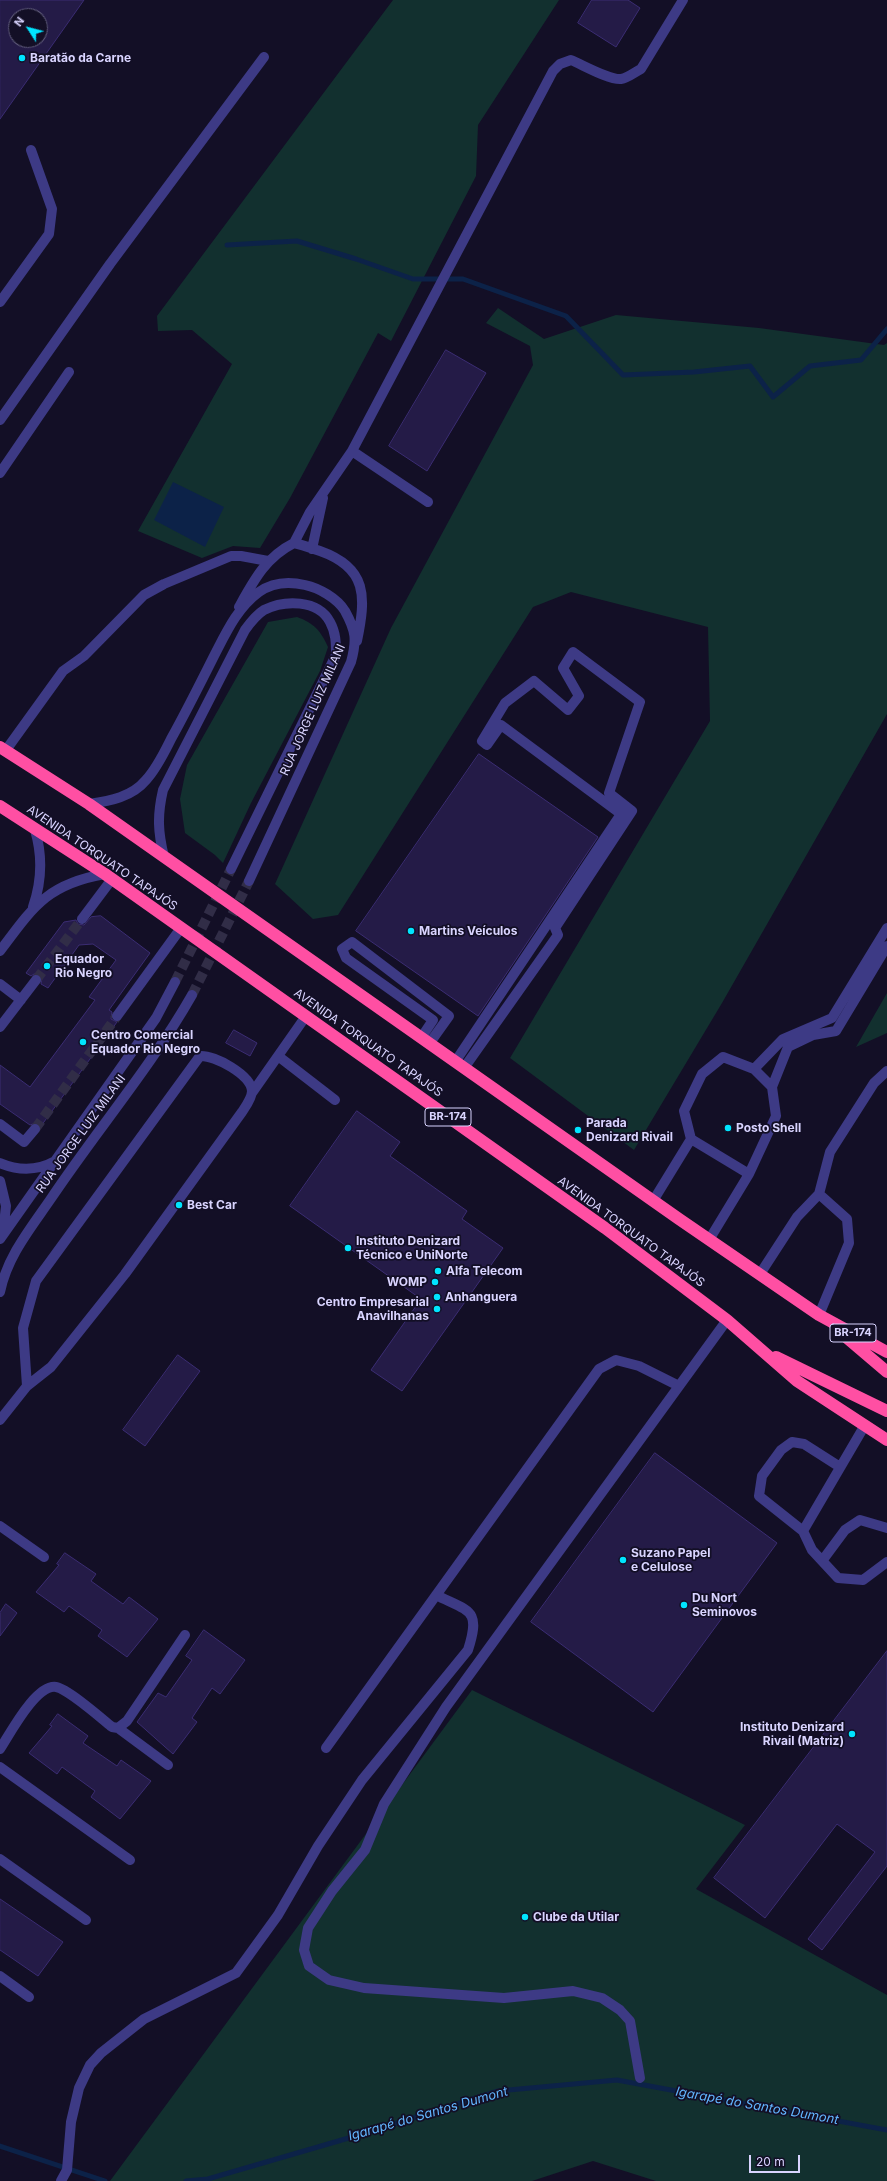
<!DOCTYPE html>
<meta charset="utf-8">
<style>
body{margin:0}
#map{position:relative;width:887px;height:2181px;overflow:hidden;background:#130f26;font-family:Inter,sans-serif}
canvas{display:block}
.north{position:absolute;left:8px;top:8px;width:40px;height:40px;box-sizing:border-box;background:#130f26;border:1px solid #625e7d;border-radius:50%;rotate:306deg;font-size:11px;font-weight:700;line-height:16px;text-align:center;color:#d9d4ff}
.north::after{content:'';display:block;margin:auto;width:14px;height:18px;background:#00e5ff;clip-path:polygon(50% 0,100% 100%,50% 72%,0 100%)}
.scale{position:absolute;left:749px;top:2155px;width:51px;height:18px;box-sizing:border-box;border:2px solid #d9d4ff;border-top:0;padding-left:5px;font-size:12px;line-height:14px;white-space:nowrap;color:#d9d4ff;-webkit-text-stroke:3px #130f26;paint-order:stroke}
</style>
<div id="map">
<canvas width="887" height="2181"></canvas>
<div class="north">N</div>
<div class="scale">20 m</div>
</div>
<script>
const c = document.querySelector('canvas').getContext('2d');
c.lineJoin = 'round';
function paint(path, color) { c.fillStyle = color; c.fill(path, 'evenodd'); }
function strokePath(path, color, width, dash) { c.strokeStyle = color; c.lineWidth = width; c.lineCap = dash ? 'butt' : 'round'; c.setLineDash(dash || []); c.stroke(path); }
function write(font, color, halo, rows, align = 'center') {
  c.font = font + ' Inter,sans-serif'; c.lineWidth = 3.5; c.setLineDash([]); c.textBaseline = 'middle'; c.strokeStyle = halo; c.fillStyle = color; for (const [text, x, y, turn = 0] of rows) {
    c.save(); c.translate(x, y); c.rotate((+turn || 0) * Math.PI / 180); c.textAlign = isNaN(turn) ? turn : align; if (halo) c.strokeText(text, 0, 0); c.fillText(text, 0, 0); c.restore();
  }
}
paint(new Path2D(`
 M 393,0 L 559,0 L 478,125 L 476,176 L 391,341 L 378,333 L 290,498 L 260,548 L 233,546 L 202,558 L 138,531 L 232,364 L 192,330 L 158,331 L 157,316 Z
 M 498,308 L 544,339 L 616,315 L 759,328 L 884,345 L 887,343 L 887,714 L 722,1003 L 634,1150 L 510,1058 L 710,721 L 708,627 L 571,592 L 533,607 L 338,915 L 313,919 L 275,884 L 391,628 L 533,365 L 530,346 L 486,323 Z
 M 297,617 C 314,623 321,631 328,647 L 320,671 L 251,803 L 223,863 L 215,855 L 185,833 L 180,799 L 187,765 L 268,622 Z
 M 887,993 L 887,1033 L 856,1047 Z
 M 472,1690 L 745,1825 L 696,1889 L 887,1995 L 887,2181 L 656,2181 L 593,2161 L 532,2181 L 110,2181 Z`), '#12302f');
paint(new Path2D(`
 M 173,482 L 224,507 L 205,547 L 154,520 Z`), '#0c2248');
strokePath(new Path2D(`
 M 227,245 L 297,241 L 356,259 L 413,279 L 463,279 L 566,316 L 623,375 L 694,372 L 750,366 L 773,397 L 810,366 L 861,360 L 887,329
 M 0,2146 L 105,2181
 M 186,2181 L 208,2179 L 359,2135 L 498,2091 L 617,2080 L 887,2130`), '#0c2248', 5);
const building = new Path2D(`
 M 0,0 L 84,0 L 0,119 ZM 16,16 L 40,16 L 40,40 L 16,40 Z
 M 592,0 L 628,0 L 640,8 L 616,47 L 578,23 Z
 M 446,350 L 486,373 L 427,471 L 389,446 Z
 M 479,754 L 598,837 L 478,1016 L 356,931 Z
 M 101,916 L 150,953 L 109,1010 L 112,1012 L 111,1019 L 117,1022 L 41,1126 L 36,1123 L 30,1125 L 0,1104 L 0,1065 L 30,1087 L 95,1000 L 89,997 L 116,960 L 93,944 L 79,945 L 48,988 L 41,984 L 42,978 L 40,975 L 34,974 L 31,976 L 26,973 L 64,922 L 76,920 L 78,924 L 84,925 L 91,917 Z
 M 234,1030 L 257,1043 L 250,1056 L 226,1043 Z
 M 357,1111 L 400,1142 L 390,1156 L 467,1211 L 462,1219 L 503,1248 L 402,1391 L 371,1370 L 421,1299 L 290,1206 Z
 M 178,1355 L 200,1371 L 145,1446 L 123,1430 Z
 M 655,1453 L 777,1543 L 653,1712 L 531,1622 Z
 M 65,1553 L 96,1574 L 91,1581 L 123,1604 L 129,1597 L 158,1619 L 127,1657 L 98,1636 L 102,1630 L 69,1606 L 64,1612 L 36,1592 L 59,1565 L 57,1564 Z
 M 6,1604 L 17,1613 L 0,1636 L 0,1613 Z
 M 204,1630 L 245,1660 L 220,1694 L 212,1688 L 192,1718 L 197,1722 L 173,1754 L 137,1722 L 158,1693 L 166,1697 L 192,1660 L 186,1656 Z
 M 887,1651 L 887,1866 L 822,1950 L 808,1939 L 875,1852 L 837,1824 L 765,1918 L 714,1878 Z
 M 58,1714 L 88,1736 L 83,1743 L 117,1766 L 121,1760 L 151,1781 L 120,1819 L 91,1797 L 95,1791 L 62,1767 L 57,1774 L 29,1753 L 52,1726 L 50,1725 Z
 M 0,1899 L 63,1942 L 38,1976 L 0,1950 Z`);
paint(building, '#241b47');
strokePath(building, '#3b2d73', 1);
strokePath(new Path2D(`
 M 36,980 L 82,919
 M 175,982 L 231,869
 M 192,995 L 249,881
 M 35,1129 L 117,1016`), '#312d47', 10, [10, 5]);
strokePath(new Path2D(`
 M 0,302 L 49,234 L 52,209 L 31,150
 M 0,420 L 110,264 L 264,57
 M 352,451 L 428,502
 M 0,473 L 69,372
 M 294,543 L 310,512 L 352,451 L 553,71 L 560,64 L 571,60 C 583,65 609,80 621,79 C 628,78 635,72 641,69 L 683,0
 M 312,549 L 323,498
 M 239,607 C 254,580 266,557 294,543 C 303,545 311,548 320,551 C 368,568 366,597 357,641
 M 6,750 L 63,671 L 84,656 L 144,595 L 164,584 L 231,556 L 241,556 L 268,561
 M 89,804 C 110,801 132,797 146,780 C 157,768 164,753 171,739 C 186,712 200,684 214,656 C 226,633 237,608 259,592 C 273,582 288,581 305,585 C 319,588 337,598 345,611 C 356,631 357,640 351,662 L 249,881
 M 164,857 C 158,832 157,816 163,790 L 245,630 C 250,623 256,615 264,610 C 284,600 318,599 330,622 C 336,633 336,643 336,655 L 231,869
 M 33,907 C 42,881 43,857 35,830
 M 82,919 L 112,879
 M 0,951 C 33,907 47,884 105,874
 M 0,984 L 21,1000
 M 117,1016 L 181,928
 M 0,1027 L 36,980
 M 421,1038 L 433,1020 L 346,958 L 342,949 L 352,942 L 449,1016 L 429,1044
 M 278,1056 L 335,1100
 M 455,1062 L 621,814 L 501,725 L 487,745 L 482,741 L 505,703 L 534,681 L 568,710 L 579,696 L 563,668 L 573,652 L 640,702 L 609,793 L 632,811 L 555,928 L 558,935 L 464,1068
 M 754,1069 L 783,1039 L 832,1018 L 887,928
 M 772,1087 L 788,1047 L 813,1035 L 836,1031 L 887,946
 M 252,1093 L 306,1016
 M 0,1124 L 24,1142 L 35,1129
 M 691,1139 L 684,1111 L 702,1074 L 723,1057 L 754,1069 L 772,1087 L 776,1116 L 749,1174
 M 0,1163 C 19,1171 37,1171 55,1161
 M 0,1181 L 6,1206 L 3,1233
 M 653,1201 L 691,1139 L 749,1174 L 709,1240
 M 0,1239 L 156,1018 L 175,982
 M 760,1274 L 797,1217 L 819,1194
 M 0,1292 C 7,1257 30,1229 50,1200 C 96,1131 151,1067 192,995
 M 819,1315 L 849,1243 L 847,1219 L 819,1194 L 830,1152 L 874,1083 L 887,1071
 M 0,1420 L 27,1386 L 51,1367 L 125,1274 L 242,1112 C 246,1106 252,1098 252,1091 C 251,1075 215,1055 200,1056 L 36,1281 L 23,1328 L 27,1386
 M 840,1467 L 804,1444 L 792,1442 L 781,1450 L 762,1476 L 759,1496 L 803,1531 L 812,1550 L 838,1578 L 863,1580 L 887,1562
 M 0,1526 L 44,1557
 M 803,1531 L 865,1425
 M 822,1561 L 845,1530 L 860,1520 L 887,1528
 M 118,1728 L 168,1765
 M 326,1748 L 599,1369 L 616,1360 L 639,1366 L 679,1386
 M 0,1749 C 10,1734 36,1684 56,1687 C 68,1689 101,1718 112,1727 L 118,1728 L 127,1721 L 185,1635
 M 0,1767 L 130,1860
 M 0,1859 L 86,1920
 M 0,1976 L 29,1997
 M 640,2078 L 630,2021 L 620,2010 L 602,1998 L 573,1991 L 504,1998 L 364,1988 L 329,1980 L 309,1966 L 304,1950 L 308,1928 L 332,1891 L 365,1850 L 384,1804 L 446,1707 L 727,1320
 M 61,2181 L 67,2170 L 71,2122 L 79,2088 L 90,2065 L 101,2053 L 144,2019 L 236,1973 L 278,1915 L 318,1846 L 362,1780 L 468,1650 C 481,1609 470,1612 436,1595`), '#3d3a85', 10);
strokePath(new Path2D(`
 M 0,747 L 89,804 L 679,1219 L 819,1315 L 887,1352
 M 0,806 L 105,874 L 605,1228 L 727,1320 L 797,1381 L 887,1440
 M 840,1332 L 887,1372
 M 776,1357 L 887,1411`), '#ff4fa3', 12);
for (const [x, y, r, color] of [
 [22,58,4,"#00e5ff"],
 [411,931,4,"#00e5ff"],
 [47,966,4,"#00e5ff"],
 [83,1042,4,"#00e5ff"],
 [728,1128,4,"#00e5ff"],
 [578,1130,4,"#00e5ff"],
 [179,1205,4,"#00e5ff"],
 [348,1248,4,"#00e5ff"],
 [438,1271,4,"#00e5ff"],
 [435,1282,4,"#00e5ff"],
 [437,1297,4,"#00e5ff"],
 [437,1309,4,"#00e5ff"],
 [623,1560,4,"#00e5ff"],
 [684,1605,4,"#00e5ff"],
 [852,1734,4,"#00e5ff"],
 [525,1917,4,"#00e5ff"]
]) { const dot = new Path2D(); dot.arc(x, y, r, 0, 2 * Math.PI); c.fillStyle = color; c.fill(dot); strokePath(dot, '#130f26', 1.5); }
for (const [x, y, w] of [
 [448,1117,46],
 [853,1333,46]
]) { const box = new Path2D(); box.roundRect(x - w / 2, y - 9, w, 18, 3); c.fillStyle = '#130f26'; c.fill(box); strokePath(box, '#d9d4ff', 1); }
write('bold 11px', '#d9d4ff', null, [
 ["BR-174",448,1117],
 ["BR-174",853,1333]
]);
write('bold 12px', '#d9d4ff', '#130f26', [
 ["Baratão da Carne",30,58],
 ["Martins Veículos",419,931],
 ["Equador",55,959],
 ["Rio Negro",55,973],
 ["Centro Comercial",91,1035],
 ["Equador Rio Negro",91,1049],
 ["Parada",586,1123],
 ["Denizard Rivail",586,1137],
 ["Posto Shell",736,1128],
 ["Best Car",187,1205],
 ["Instituto Denizard",356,1241],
 ["Técnico e UniNorte",356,1255],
 ["Alfa Telecom",446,1271],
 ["WOMP",427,1282,"right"],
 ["Anhanguera",445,1297],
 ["Centro Empresarial",429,1302,"right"],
 ["Anavilhanas",429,1316,"right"],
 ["Suzano Papel",631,1553],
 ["e Celulose",631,1567],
 ["Du Nort",692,1598],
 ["Seminovos",692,1612],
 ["Instituto Denizard",844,1727,"right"],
 ["Rivail (Matriz)",844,1741,"right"],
 ["Clube da Utilar",533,1917]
], 'left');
write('12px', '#d9d4ff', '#130f26', [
 ["RUA JORGE LUIZ MILANI",313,710,-66],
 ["AVENIDA TORQUATO TAPAJÓS",102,858,34],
 ["AVENIDA TORQUATO TAPAJÓS",368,1043,35],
 ["RUA JORGE LUIZ MILANI",81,1134,-54],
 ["AVENIDA TORQUATO TAPAJÓS",631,1232,36]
]);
write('italic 13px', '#62b6ff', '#130f26', [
 ["Igarapé do Santos Dumont",757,2106,10],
 ["Igarapé do Santos Dumont",428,2114,-16]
]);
</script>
